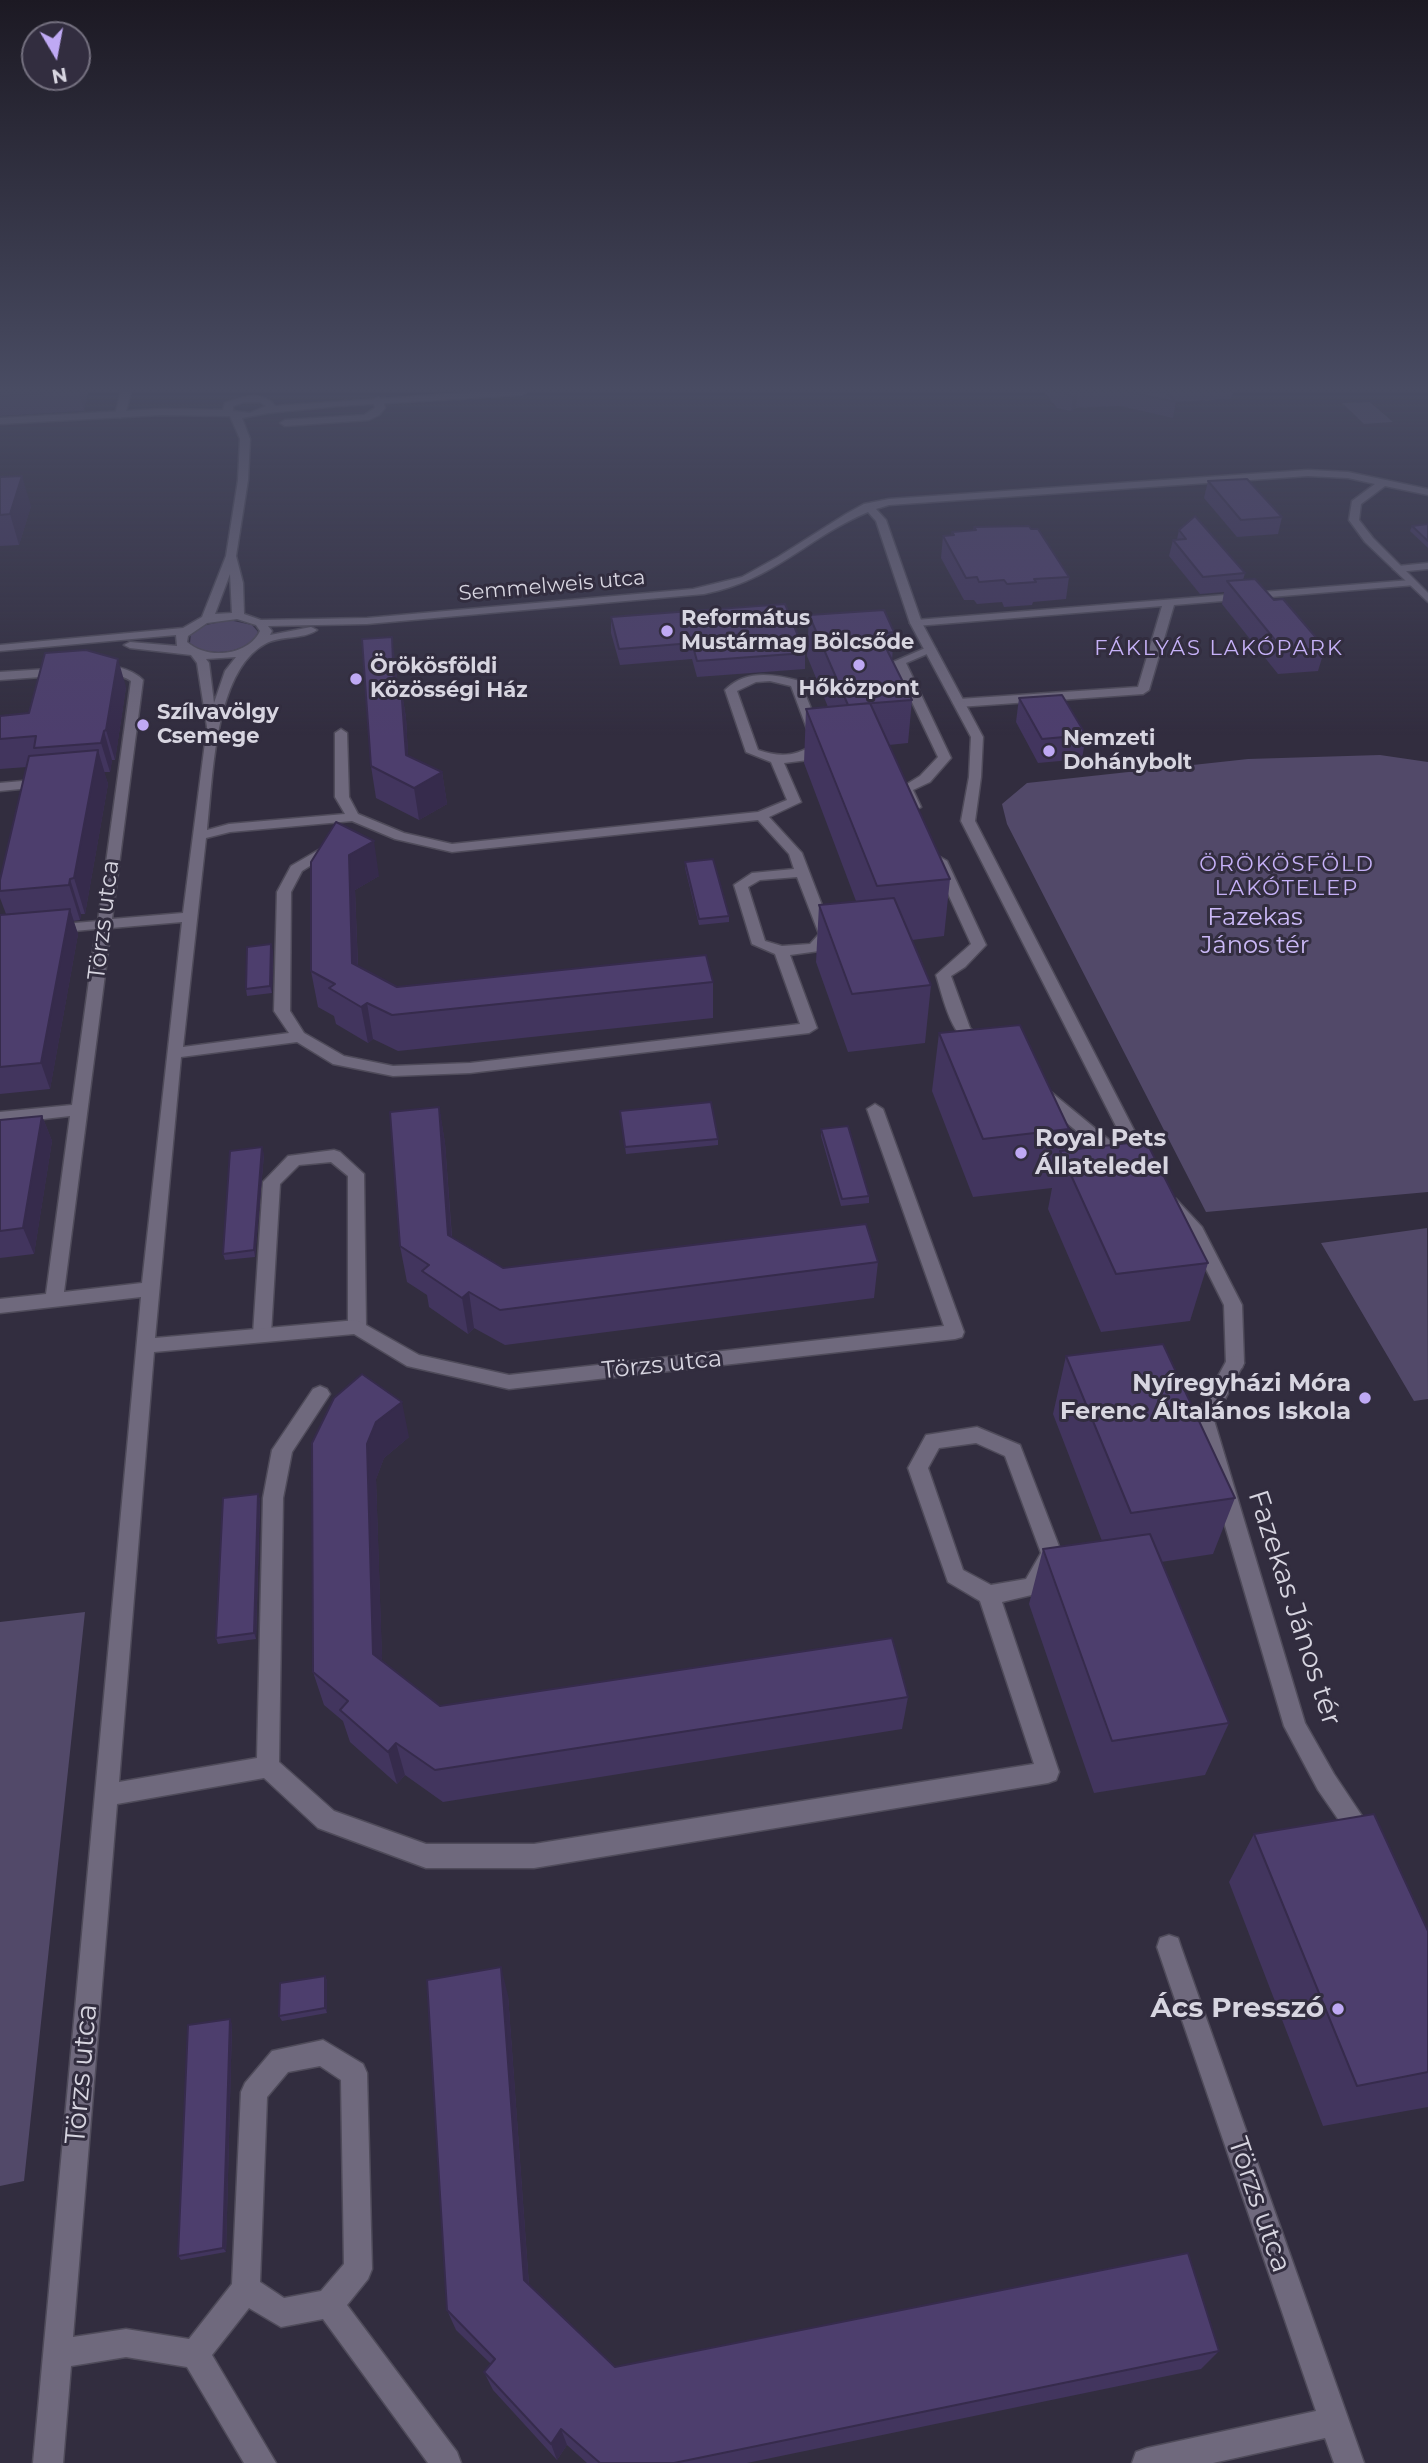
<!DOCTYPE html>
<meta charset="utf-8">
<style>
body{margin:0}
#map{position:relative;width:1428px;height:2463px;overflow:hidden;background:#322d3f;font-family:Montserrat,sans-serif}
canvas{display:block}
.north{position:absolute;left:21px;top:21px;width:70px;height:70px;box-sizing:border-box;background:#322d3f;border:2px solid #74707f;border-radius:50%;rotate:170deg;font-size:19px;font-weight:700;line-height:28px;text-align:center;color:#d7d5e0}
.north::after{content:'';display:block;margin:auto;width:24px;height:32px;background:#bfa9f4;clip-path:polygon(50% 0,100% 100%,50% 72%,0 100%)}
</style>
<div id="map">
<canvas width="1428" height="2463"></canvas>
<div class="north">N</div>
</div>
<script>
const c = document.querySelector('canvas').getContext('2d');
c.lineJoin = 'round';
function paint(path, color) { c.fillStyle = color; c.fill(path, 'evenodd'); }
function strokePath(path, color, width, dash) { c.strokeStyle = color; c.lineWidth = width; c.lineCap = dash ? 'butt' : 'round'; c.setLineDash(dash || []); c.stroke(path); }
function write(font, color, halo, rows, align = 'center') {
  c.font = font + ' Montserrat,sans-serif'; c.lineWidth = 6; c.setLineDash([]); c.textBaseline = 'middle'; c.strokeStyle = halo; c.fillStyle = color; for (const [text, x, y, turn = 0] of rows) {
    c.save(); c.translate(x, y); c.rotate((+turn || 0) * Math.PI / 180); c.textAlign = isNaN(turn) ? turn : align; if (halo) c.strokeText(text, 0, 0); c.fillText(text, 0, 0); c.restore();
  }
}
paint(new Path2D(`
 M 1370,402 L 1393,422 L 1364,424 L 1342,403 Z
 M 229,620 L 252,625 L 258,632 C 249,654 207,658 190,643 L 191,634 L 202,626 Z
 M 1380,755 L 1428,762 L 1428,1192 L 1206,1212 L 1007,824 L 1002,804 L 1027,783 L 1248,759 Z
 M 1427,1228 L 1428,1399 L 1414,1401 L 1321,1243 Z
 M 85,1612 L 24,2181 L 0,2186 L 0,1622 Z`), '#524969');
const lane = new Path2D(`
 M 121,392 L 131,392 L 125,415 L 120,418 L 115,415 Z
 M 378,397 L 383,400 L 385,408 L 379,415 L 369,420 L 285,426 L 280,423 L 285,420 L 364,415 L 375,408 L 373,400 Z
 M 1428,563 L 1428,569 L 1398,572 L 1393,569 L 1398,566 Z
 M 1411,580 L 1415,581 L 1415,585 L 1174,605 L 1149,690 L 1143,694 L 959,707 L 953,703 L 959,699 L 1138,687 L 1162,606 L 916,626 L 910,623 L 916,620 Z
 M 930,646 L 936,649 L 934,651 L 906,663 L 951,758 L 930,782 L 913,790 L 921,807 L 914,811 L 907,807 L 899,789 L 920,776 L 938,757 L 893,662 Z
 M 940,857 L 947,861 L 986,945 L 965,967 L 951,976 L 970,1028 L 988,1044 L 980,1049 C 951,1041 944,1000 936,975 L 971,944 L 933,861 Z
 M 1040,1087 L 1046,1088 L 1130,1157 L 1132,1161 L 1130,1165 L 1118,1165 L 1034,1096 L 1032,1092 Z
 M 334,1150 L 340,1152 L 364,1174 L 366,1327 L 364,1332 L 350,1332 L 348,1327 L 348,1176 L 331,1162 L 299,1165 L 280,1184 L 271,1334 L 269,1339 L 255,1339 L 253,1334 L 263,1182 L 288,1156 Z
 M 1170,1197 L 1176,1199 L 1202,1227 L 1242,1305 L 1244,1363 L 1242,1368 L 1235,1370 L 1228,1368 L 1226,1363 L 1224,1305 L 1189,1235 L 1161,1203 Z`);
const street = new Path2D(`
 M 482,392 L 526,392 L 521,395 L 338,406 L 268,413 L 242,418 L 250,439 L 248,480 L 236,556 L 243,583 L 244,614 L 261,620 L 367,618 L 693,589 L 742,577 L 778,557 L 846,514 L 864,504 L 889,499 L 1308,470 L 1348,472 L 1428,489 L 1428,495 L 1385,486 L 1361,504 L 1359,520 L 1373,538 L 1428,593 L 1428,602 L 1365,542 L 1349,520 L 1352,501 L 1375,484 L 1348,478 L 1308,476 L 889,505 L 876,509 L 886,520 L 922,623 L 983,737 L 981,777 L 975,821 L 1136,1134 L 1128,1140 L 1120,1134 L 961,821 L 969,777 L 971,737 L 910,623 L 876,521 L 868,512 C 806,538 775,580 704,594 L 367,624 L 268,626 L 272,631 L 270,635 L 311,627 L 317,630 C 303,640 280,635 265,644 C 214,672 213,778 207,830 L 229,824 L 345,814 L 335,797 L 335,733 L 341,729 L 347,733 L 349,797 L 358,814 L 404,833 L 452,844 L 758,812 L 787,800 L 771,762 L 746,752 L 725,690 C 746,669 774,674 800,681 L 826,746 L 808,760 L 784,763 L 801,802 L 769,817 L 802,853 L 833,934 L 819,951 L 790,955 L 817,1028 L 809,1033 L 470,1073 L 393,1076 L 333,1064 L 297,1042 L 181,1057 L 155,1338 L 357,1320 L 419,1355 L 509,1375 L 944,1326 L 867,1109 L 875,1104 L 883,1109 L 964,1332 L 962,1337 L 955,1339 L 509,1389 L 407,1366 L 354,1334 L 154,1352 L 119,1782 L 257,1758 L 263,1498 L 272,1450 L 313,1389 L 320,1386 L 327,1389 L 330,1394 L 292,1452 L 283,1498 L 279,1762 L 334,1811 L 426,1844 L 534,1844 L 1034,1764 L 980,1601 L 948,1582 L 908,1468 L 926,1435 L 977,1427 L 1020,1445 L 1062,1554 L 1040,1593 L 1002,1602 L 1059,1772 L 1056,1780 L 1048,1783 L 534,1868 L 426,1868 L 318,1828 L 264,1778 L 117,1804 L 73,2337 L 126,2329 L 189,2339 L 232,2284 L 241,2092 L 245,2083 L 272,2051 L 323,2040 L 363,2064 L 367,2073 L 372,2269 L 368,2279 L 347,2305 L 457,2452 L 461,2463 L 428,2463 L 323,2319 L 281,2327 L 249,2308 L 212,2355 L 276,2463 L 244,2463 L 187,2367 L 126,2357 L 71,2366 L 63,2463 L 33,2463 L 141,1297 L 0,1313 L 0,1299 L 46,1294 L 70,1116 L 0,1124 L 0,1112 L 72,1105 L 96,929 L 52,933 L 45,929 L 52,925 L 98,921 L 131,681 C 119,672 103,678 92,670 C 106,661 132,669 143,680 L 112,919 L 183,913 L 207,727 L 197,663 L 191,655 L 130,648 L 124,645 L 130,642 L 177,646 L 176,635 L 0,651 L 0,645 L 183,628 L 202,617 L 226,556 L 238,480 L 240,439 L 230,416 L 161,415 L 0,424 L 0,418 L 161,409 L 223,410 L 225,403 C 240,397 264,390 275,406 ZM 244,402 L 260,402 L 266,406 L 250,413 L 233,411 L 233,406 ZM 230,574 L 232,613 L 215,614 ZM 237,619 L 256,625 L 260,631 C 248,656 207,660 187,642 L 188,636 L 207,623 ZM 236,657 L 225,671 L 214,703 L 209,663 L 206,659 ZM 770,681 L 791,686 L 813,745 C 794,757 779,757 758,750 L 737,691 L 756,682 ZM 758,820 L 789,854 L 794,869 L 752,873 L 734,885 L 752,944 L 775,954 L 800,1024 L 470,1063 L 393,1066 L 344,1056 L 304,1033 L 290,1011 L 291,892 L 302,871 L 327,855 L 329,852 L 322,848 L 291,866 L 277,892 L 274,1011 L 289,1033 L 183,1047 L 206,838 L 230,832 L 352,821 L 395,839 L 452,852 ZM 797,877 L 819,934 L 810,944 L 782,946 L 765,941 L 748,887 L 760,880 ZM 182,922 L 142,1283 L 64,1292 L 111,928 ZM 976,1443 L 1005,1456 L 1041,1553 L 1026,1579 L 991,1585 L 963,1570 L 928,1468 L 939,1448 ZM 320,2066 L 341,2080 L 344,2264 L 321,2291 L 284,2298 L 260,2282 L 267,2097 L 288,2072 Z
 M 63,668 L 69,672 L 67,675 L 0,680 L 0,672 Z
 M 45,779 L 52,783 L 50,786 L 0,791 L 0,783 Z
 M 1235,1356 L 1242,1358 L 1244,1363 L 1214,1420 L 1305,1723 L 1334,1774 L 1376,1837 L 1372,1845 L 1364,1848 L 1356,1845 L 1318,1790 L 1284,1726 L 1194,1420 L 1228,1358 Z
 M 1169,1935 L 1178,1938 L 1181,1947 L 1364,2463 L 1334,2463 L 1325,2438 L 1213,2463 L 1132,2463 L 1136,2452 L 1147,2448 L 1316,2411 L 1157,1947 L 1160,1938 Z`);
strokePath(lane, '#4f4b5a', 3);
strokePath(street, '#4f4b5a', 3);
paint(lane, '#6f697d');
paint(street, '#6f697d');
paint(new Path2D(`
 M 0,392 L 88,392 L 84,411 L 0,416 Z
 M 1044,392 L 1233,392 L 1231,399 L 1176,402 L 1173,418 L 1120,406 L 1076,408 L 1071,411 L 1057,408 Z
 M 0,477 L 31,506 L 19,545 L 0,546 Z
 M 1208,481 L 1282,517 L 1278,534 L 1237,537 L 1204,498 Z
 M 1428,524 L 1428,548 L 1410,531 L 1412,526 Z
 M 974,527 L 1069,577 L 1066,599 L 1033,602 L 1032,605 L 1004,607 L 1002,602 L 977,604 L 974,600 L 964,600 L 941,558 L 943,536 L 951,536 L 952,532 L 973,530 Z
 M 1179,530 L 1245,573 L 1243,580 L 1274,600 L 1325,648 L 1318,671 L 1278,674 L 1222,604 L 1224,592 L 1200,594 L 1169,556 L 1173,540 L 1177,539 Z
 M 809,615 L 894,632 L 892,661 L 912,700 L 908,743 L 889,745 L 950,879 L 944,936 L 912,940 L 931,985 L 925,1043 L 848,1052 L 816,962 L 819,905 L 856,901 L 804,763 L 806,709 L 828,707 L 807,656 Z
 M 611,617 L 805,653 L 805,669 L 697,677 L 692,659 L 620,665 L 611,633 Z
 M 396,667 L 397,687 L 401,687 L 406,718 L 408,756 L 442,772 L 447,804 L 419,820 L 376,798 L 371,766 Z
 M 126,687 L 115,760 L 112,760 L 110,772 L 104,772 L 108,784 L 85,914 L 81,914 L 80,920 L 73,921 L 78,934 L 50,1089 L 0,1094 L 0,915 L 6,914 L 0,898 L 0,880 L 27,767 L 0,769 L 0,716 L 29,713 Z
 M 1019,698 L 1086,735 L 1082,759 L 1038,763 L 1016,722 Z
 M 311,862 L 379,876 L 355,890 L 358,966 L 397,987 L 713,982 L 713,1018 L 398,1051 L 373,1039 L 368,1043 L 336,1024 L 334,1016 L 318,1007 L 311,971 Z
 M 685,862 L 729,916 L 729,922 L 699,925 L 685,868 Z
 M 273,951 L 272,993 L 247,996 L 246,989 Z
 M 939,1033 L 1069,1129 L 1065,1150 L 1208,1263 L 1190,1321 L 1101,1332 L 1048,1209 L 1052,1188 L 973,1197 L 932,1091 Z
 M 439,1107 L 445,1143 L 452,1237 L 503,1268 L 878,1262 L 874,1298 L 505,1345 L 474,1328 L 468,1334 L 429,1307 L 427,1295 L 407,1282 L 400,1246 Z
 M 620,1111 L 718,1139 L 718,1145 L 626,1154 Z
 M 42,1116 L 52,1141 L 34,1254 L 0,1258 L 0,1120 Z
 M 821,1129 L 869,1196 L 869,1203 L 841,1206 L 821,1136 Z
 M 264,1154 L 255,1257 L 225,1260 L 223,1254 Z
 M 1066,1356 L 1235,1498 L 1213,1554 L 1161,1562 L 1229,1723 L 1205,1775 L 1094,1793 L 1029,1604 L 1043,1549 L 1102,1541 L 1053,1414 Z
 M 409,1437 L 384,1458 L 376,1479 L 382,1661 L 440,1706 L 908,1697 L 902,1729 L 443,1802 L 405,1775 L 397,1784 L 350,1742 L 343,1721 L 324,1705 L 313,1672 L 312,1443 Z
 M 258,1494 L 260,1500 L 256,1639 L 218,1644 L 216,1638 Z
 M 1254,1834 L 1428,1931 L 1428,2107 L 1323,2126 L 1229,1882 Z
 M 325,1976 L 327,1981 L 327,2013 L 282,2021 L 279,2016 Z
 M 508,1995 L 529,2285 L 615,2367 L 1219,2351 L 1201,2369 L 747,2463 L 587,2463 L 567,2445 L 557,2460 L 493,2390 L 484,2372 L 491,2364 L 456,2330 L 447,2310 Z
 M 232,2024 L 226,2252 L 181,2260 L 178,2256 Z`), '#42355e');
paint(new Path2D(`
 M 79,392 L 88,392 L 84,411 Z
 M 1078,392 L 1076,408 L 1071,411 L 1073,396 Z
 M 22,476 L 31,506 L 19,545 L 10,514 Z
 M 392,637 L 396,667 L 399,718 L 394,687 Z
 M 118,659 L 126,687 L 115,760 L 106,730 Z
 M 401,687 L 406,718 L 410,787 L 406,755 Z
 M 104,731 L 112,760 L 110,772 L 101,743 Z
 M 98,750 L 108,784 L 85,914 L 74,878 Z
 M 442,772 L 447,804 L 419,820 L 414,788 Z
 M 374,841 L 379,876 L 355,890 L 359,998 L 352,963 L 349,855 Z
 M 70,879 L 81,914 L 80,920 L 69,885 Z
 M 70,909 L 78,934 L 50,1089 L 41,1063 Z
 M 271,944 L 273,951 L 272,993 L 270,986 Z
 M 367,1003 L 373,1039 L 368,1043 L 361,1007 Z
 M 439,1107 L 445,1143 L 454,1271 L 448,1235 Z
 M 42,1116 L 52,1141 L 34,1254 L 23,1228 Z
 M 262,1147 L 264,1154 L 255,1257 L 254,1250 Z
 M 469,1292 L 474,1328 L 468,1334 L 462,1298 Z
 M 402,1402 L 409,1437 L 384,1458 L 376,1479 L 383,1687 L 373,1654 L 367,1444 L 376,1422 Z
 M 258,1494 L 260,1500 L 256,1639 L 254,1633 Z
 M 396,1743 L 405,1775 L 397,1784 L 388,1752 Z
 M 501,1967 L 508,1995 L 530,2300 L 524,2280 Z
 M 325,1976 L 327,1981 L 327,2013 L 325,2008 Z
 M 230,2019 L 232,2024 L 226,2252 L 223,2248 Z
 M 561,2429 L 567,2445 L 557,2460 L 551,2444 Z`), '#362b4c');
const building = new Path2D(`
 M 0,392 L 62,392 L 0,396 Z
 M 1059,392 L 1094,392 L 1078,392 L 1073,396 Z
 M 1129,392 L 1165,392 L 1176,402 Z
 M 22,476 L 10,514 L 0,515 L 0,477 Z
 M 1247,479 L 1282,517 L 1241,520 L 1208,481 Z
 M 1195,516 L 1245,573 L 1203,577 L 1173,540 L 1186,539 L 1179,530 Z
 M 1428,524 L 1428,541 L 1412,526 Z
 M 1029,526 L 1031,529 L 1038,529 L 1069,577 L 1034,579 L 1036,582 L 1007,584 L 1004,580 L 979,582 L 977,577 L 966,578 L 943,536 L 954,535 L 952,532 L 976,530 L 974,527 Z
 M 1255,579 L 1274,600 L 1283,599 L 1325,648 L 1284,651 L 1227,581 Z
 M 785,604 L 805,653 L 697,661 L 692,643 L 619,649 L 611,617 Z
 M 884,610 L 894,632 L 879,634 L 912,700 L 848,705 L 809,615 Z
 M 392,637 L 394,687 L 401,687 L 406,755 L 442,772 L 414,788 L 371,766 L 362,639 Z
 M 86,650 L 118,659 L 106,730 L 104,731 L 101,743 L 34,748 L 36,736 L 0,739 L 0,716 L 29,713 L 45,653 Z
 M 1062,695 L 1086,735 L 1042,739 L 1019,698 Z
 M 870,703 L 950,879 L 877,886 L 806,709 Z
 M 98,750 L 74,878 L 70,879 L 69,885 L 0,891 L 0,880 L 29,756 Z
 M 336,822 L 374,841 L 349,855 L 352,963 L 397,987 L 706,955 L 713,982 L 392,1015 L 367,1003 L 361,1007 L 329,988 L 335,984 L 311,971 L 311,862 Z
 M 713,859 L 729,916 L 699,919 L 685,862 Z
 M 894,898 L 931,985 L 852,994 L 819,905 Z
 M 70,909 L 41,1063 L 0,1067 L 0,915 Z
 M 271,944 L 270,986 L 246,989 L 247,947 Z
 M 1020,1025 L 1069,1129 L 983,1139 L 939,1033 Z
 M 711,1102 L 718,1139 L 625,1147 L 620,1111 Z
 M 439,1107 L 448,1235 L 503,1268 L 866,1224 L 878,1262 L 500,1310 L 469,1292 L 462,1298 L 422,1271 L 429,1265 L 400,1246 L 390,1112 Z
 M 42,1116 L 23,1228 L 0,1231 L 0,1120 Z
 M 848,1126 L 869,1196 L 842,1199 L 821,1129 Z
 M 1146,1141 L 1208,1263 L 1116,1274 L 1060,1151 Z
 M 262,1147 L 254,1250 L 223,1254 L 230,1151 Z
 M 1163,1344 L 1235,1498 L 1131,1513 L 1066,1356 Z
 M 362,1374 L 402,1402 L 376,1422 L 367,1444 L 373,1654 L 440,1706 L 892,1638 L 908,1697 L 435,1770 L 396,1743 L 388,1752 L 340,1710 L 348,1701 L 313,1672 L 312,1443 L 334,1398 Z
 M 258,1494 L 254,1633 L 216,1638 L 223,1498 Z
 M 1150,1534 L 1229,1723 L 1112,1741 L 1043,1549 Z
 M 1374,1814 L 1428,1931 L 1428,2072 L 1357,2086 L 1254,1834 Z
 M 501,1967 L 524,2280 L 615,2367 L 1188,2253 L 1219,2351 L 674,2463 L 600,2463 L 561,2429 L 551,2444 L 484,2372 L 495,2359 L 447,2310 L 427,1980 Z
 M 325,1976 L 325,2008 L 279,2016 L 280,1983 Z
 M 230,2019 L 223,2248 L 178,2256 L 188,2025 Z`);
paint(building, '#4d3e6d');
strokePath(building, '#362b4c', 2);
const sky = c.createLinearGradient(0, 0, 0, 736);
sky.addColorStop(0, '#1c1923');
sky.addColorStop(0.53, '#494c63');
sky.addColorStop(1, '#494c6300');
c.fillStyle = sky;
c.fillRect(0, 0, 1428, 736);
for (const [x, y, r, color] of [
 [667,631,7,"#bfa9f4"],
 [859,665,7,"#bfa9f4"],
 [356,679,7,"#bfa9f4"],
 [143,725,7,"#bfa9f4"],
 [1049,751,7,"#bfa9f4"],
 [1021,1153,7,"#bfa9f4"],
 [1365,1398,7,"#bfa9f4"],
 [1338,2009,7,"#bfa9f4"]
]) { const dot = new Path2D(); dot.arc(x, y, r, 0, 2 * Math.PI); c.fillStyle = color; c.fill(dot); strokePath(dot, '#322d3f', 2.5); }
write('21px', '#d7d5e0', '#322d3f', [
 ["Semmelweis utca",552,586,-5]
]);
write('bold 21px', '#d7d5e0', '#322d3f', [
 ["Református",681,619],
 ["Mustármag Bölcsőde",681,643],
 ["Örökösföldi",370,667],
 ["Közösségi Ház",370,691],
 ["Hőközpont",859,689,"center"],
 ["Szílvavölgy",157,713],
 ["Csemege",157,737],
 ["Nemzeti",1063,739],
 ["Dohánybolt",1063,763]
], 'left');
c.letterSpacing = '2px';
write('21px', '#c6b1f8', '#322d3f', [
 ["FÁKLYÁS LAKÓPARK",1219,649],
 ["ÖRÖKÖSFÖLD",1287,865],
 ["LAKÓTELEP",1287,889]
]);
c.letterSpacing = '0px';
write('24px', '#cbb9f7', '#322d3f', [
 ["Fazekas",1255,918],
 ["János tér",1255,946]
]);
write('24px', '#d7d5e0', '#322d3f', [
 ["Törzs utca",104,920,-83],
 ["Törzs utca",662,1365,-6]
]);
write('bold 24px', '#d7d5e0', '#322d3f', [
 ["Royal Pets",1035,1139],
 ["Állateledel",1035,1167],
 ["Nyíregyházi Móra",1351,1384,"right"],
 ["Ferenc Általános Iskola",1351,1412,"right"]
], 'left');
write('28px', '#d7d5e0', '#322d3f', [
 ["Fazekas János tér",1294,1608,72],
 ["Törzs utca",82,2074,-85],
 ["Törzs utca",1259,2205,71]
]);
write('bold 28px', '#d7d5e0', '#322d3f', [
 ["Ács Presszó",1324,2009]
], 'right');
</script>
